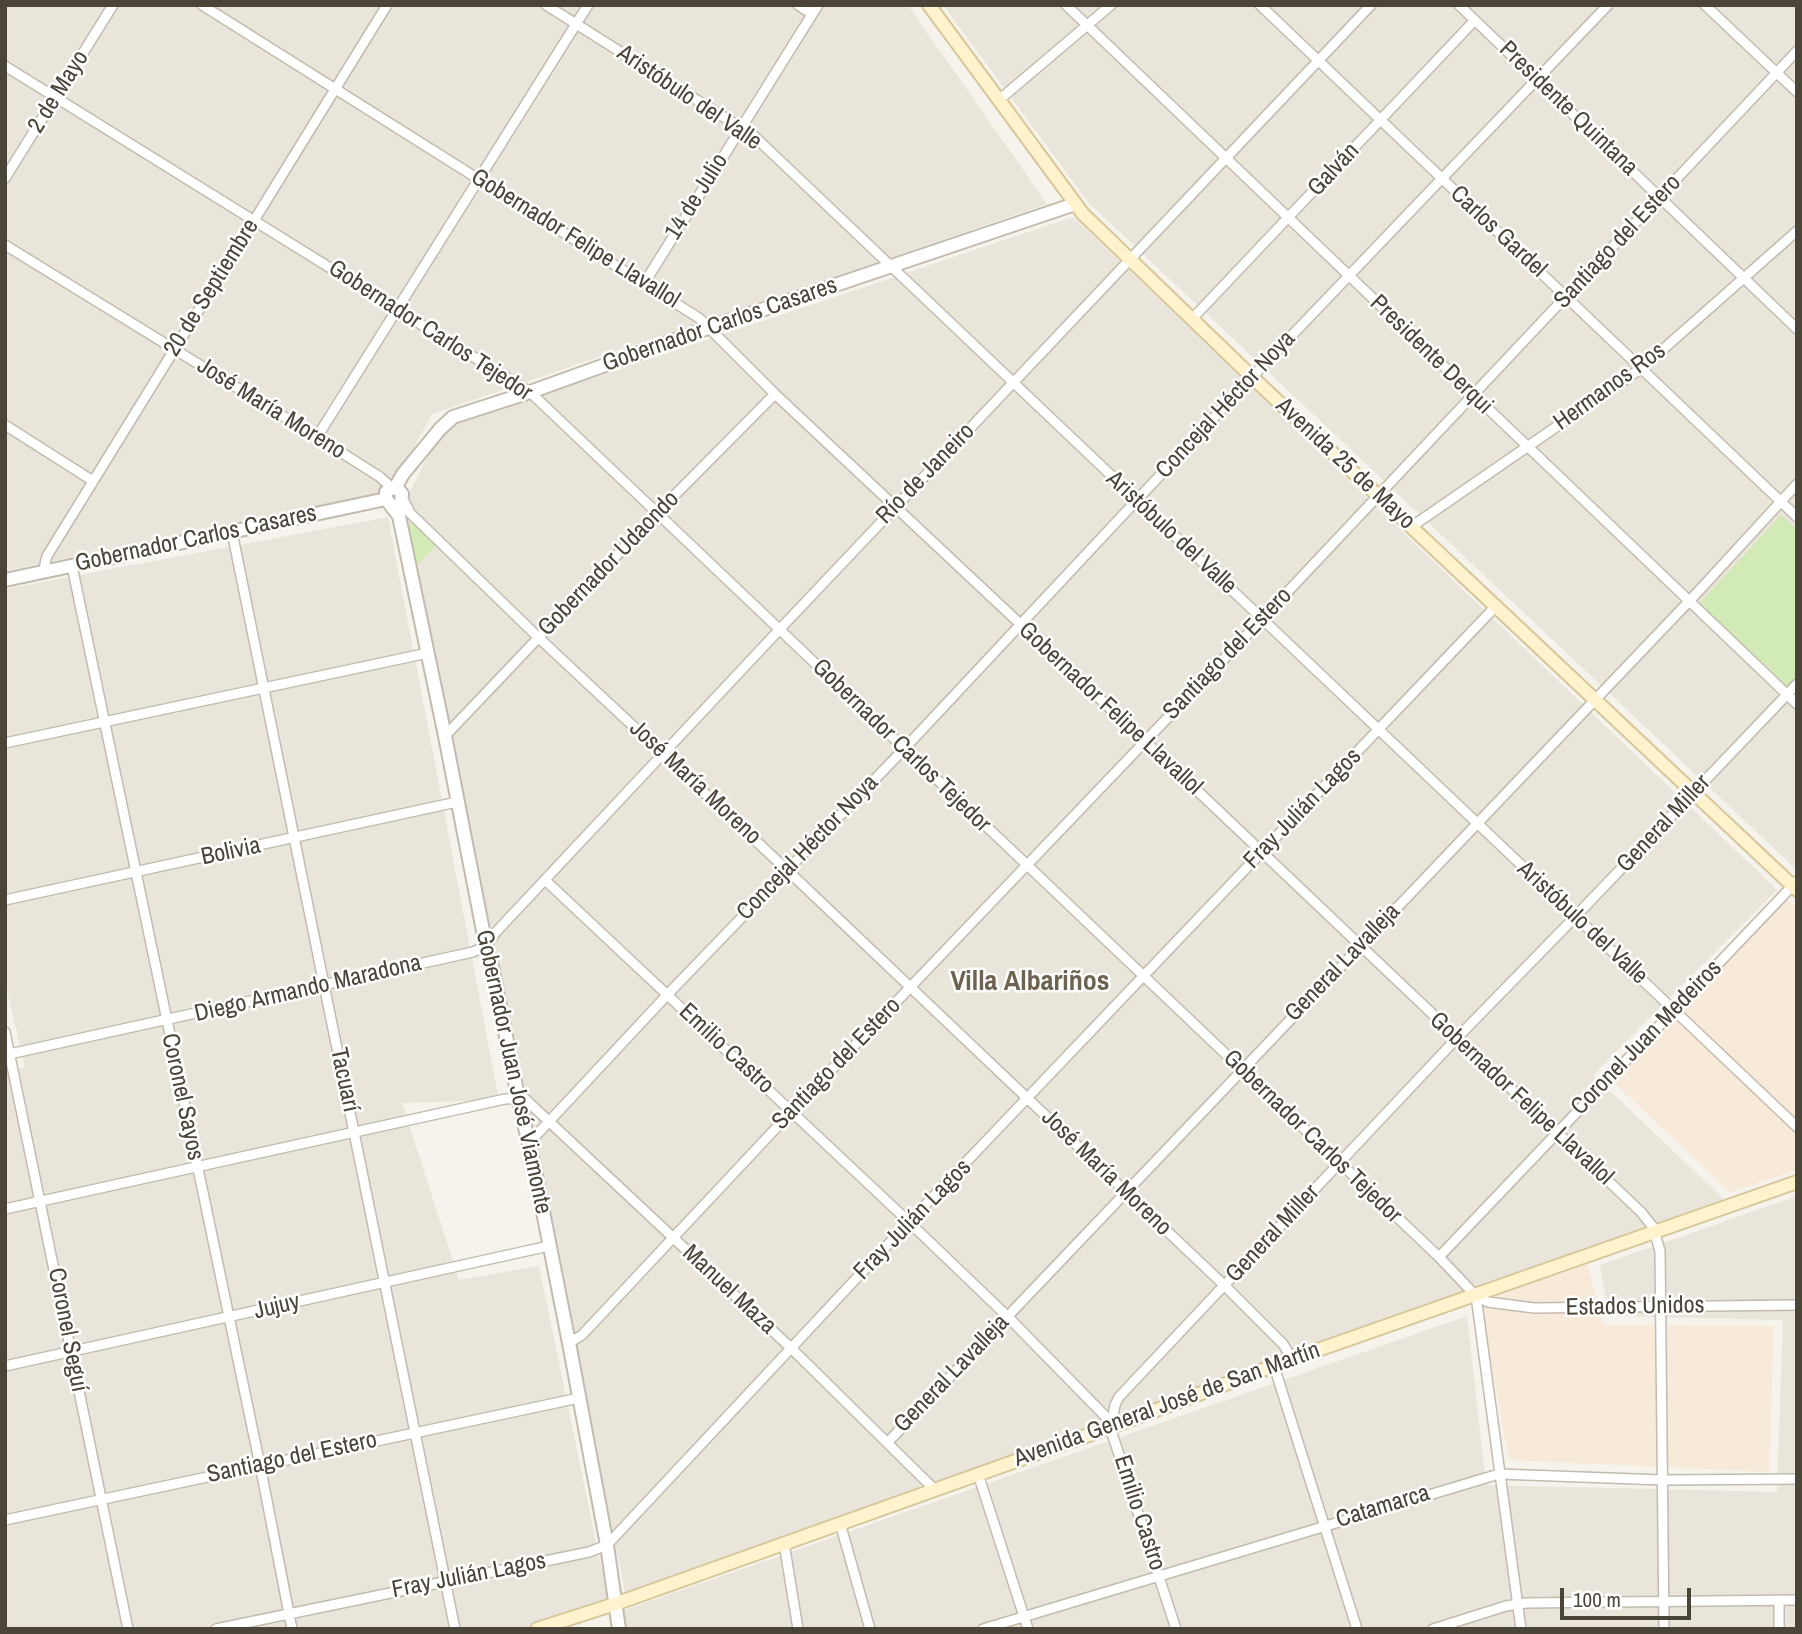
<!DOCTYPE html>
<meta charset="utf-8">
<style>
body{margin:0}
#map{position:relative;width:1802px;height:1634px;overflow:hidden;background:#f6f3ec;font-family:"Archivo Narrow",sans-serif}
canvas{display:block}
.frame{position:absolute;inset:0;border:7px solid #4b4439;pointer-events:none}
.scale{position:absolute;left:1560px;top:1588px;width:131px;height:32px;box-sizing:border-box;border:4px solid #4b4439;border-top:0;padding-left:9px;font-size:21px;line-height:24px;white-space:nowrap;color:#4b4439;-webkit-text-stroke:5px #fff;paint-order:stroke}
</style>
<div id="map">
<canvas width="1802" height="1634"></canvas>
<div class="frame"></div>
<div class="scale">100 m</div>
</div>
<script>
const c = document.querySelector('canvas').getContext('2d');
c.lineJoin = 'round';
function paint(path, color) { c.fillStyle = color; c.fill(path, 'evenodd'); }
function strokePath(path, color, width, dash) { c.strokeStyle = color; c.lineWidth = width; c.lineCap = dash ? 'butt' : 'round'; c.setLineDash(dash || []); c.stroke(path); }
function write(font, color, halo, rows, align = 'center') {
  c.font = font + ' "Archivo Narrow",sans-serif'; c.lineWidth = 5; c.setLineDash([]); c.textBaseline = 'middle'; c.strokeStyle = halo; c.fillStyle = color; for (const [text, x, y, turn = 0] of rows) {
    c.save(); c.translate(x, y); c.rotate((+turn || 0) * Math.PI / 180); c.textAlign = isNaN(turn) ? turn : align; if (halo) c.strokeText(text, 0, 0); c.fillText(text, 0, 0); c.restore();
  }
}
paint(new Path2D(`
 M 5,5 L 908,5 L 1047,204 L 432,414 L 390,492 L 5,571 Z
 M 943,5 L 1797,5 L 1797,870 L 1088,202 Z
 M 1073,217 L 1777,890 L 1593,1075 L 1724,1199 L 626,1597 L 404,504 L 441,429 Z
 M 388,517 L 499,1100 L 402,1103 L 459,1280 L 539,1266 L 609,1605 L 533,1629 L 5,1629 L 5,1071 L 25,1067 L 5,982 L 5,589 Z
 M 1797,1196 L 1797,1629 L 625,1629 L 622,1611 L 1467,1316 L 1486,1485 L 1777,1492 L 1783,1320 L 1609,1316 L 1600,1265 Z`), '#eae5da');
paint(new Path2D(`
 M 1784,897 L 1797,908 L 1797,1170 L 1730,1192 L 1613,1082 Z
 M 1587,1262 L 1603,1325 L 1774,1326 L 1769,1472 L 1509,1460 L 1480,1302 Z`), '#f7ead8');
paint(new Path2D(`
 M 1781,515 L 1797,530 L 1797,676 L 1787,687 L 1698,605 Z
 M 410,523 L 416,523 L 438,543 L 415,568 L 407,528 Z`), '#d2eab5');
const minor = new Path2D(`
 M 202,5 L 699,318 L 775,394 L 1145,741 L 1641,1212 L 1653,1227 L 1660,1251 L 1664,1629
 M 546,5 L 754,136 L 1797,1127
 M 798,5 L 812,14
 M 1066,5 L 1797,704
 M 1260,5 L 1797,517
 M 1459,5 L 1797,329
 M 1705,5 L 1797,92
 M 5,66 L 530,392 L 1439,1257 L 1476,1296 L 1521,1629
 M 999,100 L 1111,5
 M 5,178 L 113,5
 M 5,245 L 317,437 L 380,477 L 392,488
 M 645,282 L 818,5
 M 1192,319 L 1475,20
 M 5,425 L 93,481
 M 317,437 L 588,5
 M 402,497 L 410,513 L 539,638 L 787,870 L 1225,1286 L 1283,1344 L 1292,1359
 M 1411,527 L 1643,367 L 1797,231
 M 232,532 L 455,1629
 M 72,566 L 260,1465 L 292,1629
 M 43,572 L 47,556 L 387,5
 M 445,736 L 656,514 L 775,394
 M 5,743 L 428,653
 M 545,880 L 909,1222 L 1008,1317 L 1107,1418 L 1176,1629
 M 5,900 L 457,802
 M 5,1032 L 128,1629
 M 5,1055 L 473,952 L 486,946 L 496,932 L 779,630 L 1371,5
 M 529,1143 L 668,994 L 904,749 L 1252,377 L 1608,5
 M 5,1209 L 505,1099 L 524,1098 L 791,1348 L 934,1489
 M 1439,1257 L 1797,881
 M 1476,1296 L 1488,1302 L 1534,1308 L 1797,1305
 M 569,1343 L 582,1335 L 792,1111 L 1262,619 L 1797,51
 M 5,1366 L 549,1246
 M 1274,1366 L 1357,1629
 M 1111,1427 L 1115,1405 L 1119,1397 L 1457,1038 L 1575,917 L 1797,684
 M 888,1442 L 1695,595 L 1797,484
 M 978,1474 L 1028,1629
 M 5,1520 L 579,1398
 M 840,1523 L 870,1629
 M 784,1543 L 798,1629
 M 216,1629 L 589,1552 L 607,1545 L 909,1222 L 1496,606
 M 983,1629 L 1499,1474 L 1663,1480 L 1797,1479
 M 1433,1629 L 1506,1606 L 1526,1603 L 1797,1600
 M 1779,1629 L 1779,1600`);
const tertiary = new Path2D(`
 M 395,488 L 403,474 L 440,429 L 453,417 L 530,392 L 708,328 L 1075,204
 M 399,516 L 386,499 L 386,492 L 392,488 L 398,489 L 402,494 L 399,516 L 445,736 L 486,946 L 493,971 L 518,1097 L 534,1166 L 569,1343 L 607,1545 L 619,1629
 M 5,580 L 386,499`);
const secondary = new Path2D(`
 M 929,5 L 1083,214 L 1252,377 L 1797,890
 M 537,1629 L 615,1604 L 1111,1427 L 1292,1359 L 1797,1182`);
strokePath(minor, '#c2bbae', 12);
strokePath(tertiary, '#c2bbae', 16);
strokePath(secondary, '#d6c79b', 16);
strokePath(minor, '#fff', 9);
strokePath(tertiary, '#fff', 12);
strokePath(secondary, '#fff3cd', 12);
write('24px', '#4b4439', '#fff', [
 ["2 de Mayo",59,92,-58],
 ["Aristóbulo del Valle",689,98,34],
 ["Presidente Quintana",1568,109,44],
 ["Galván",1334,170,-47],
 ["14 de Julio",697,197,-58],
 ["Carlos Gardel",1498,232,43],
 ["Gobernador Felipe Llavallol",575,239,32],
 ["Santiago del Estero",1618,242,-47],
 ["20 de Septiembre",212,288,-58],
 ["Gobernador Carlos Casares",720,325,-19],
 ["Gobernador Carlos Tejedor",430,331,33],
 ["Presidente Derqui",1431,355,44],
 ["Hermanos Ros",1610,387,-36],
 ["Concejal Héctor Noya",1226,405,-47],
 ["José María Moreno",271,409,32],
 ["Avenida 25 de Mayo",1345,464,43],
 ["Río de Janeiro",926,474,-46],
 ["Aristóbulo del Valle",1171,533,43],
 ["Gobernador Carlos Casares",196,539,-12],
 ["Gobernador Udaondo",609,564,-46],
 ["Santiago del Estero",1228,654,-46],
 ["Gobernador Felipe Llavallol",1110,709,43],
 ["Gobernador Carlos Tejedor",901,746,44],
 ["José María Moreno",695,783,43],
 ["Fray Julián Lagos",1303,809,-46],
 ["General Miller",1664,824,-47],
 ["Concejal Héctor Noya",808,848,-46],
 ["Bolivia",231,852,-12],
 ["Aristóbulo del Valle",1582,923,43],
 ["General Lavalleja",1343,963,-46],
 ["Diego Armando Maradona",308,989,-13],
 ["Coronel Juan Medeiros",1647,1038,-46],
 ["Emilio Castro",726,1049,43],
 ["Santiago del Estero",837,1064,-46],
 ["Gobernador Juan José Viamonte",513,1072,78],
 ["Tacuarí",344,1080,78],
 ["Coronel Sayos",182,1097,78],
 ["Gobernador Felipe Llavallol",1521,1099,43],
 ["Gobernador Carlos Tejedor",1312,1137,44],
 ["José María Moreno",1106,1173,44],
 ["Fray Julián Lagos",913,1220,-46],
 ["General Miller",1273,1234,-47],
 ["Manuel Maza",729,1290,43],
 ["Jujuy",277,1307,-13],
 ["Estados Unidos",1635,1307,-1],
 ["Coronel Seguí",67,1330,79],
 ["General Lavalleja",952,1374,-46],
 ["Avenida General José de San Martín",1167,1405,-20],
 ["Santiago del Estero",292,1458,-12],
 ["Catamarca",1383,1507,-17],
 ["Emilio Castro",1139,1513,72],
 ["Fray Julián Lagos",469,1576,-11]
]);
write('bold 28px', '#6e6250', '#fff', [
 ["Villa Albariños",1030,982]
]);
</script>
